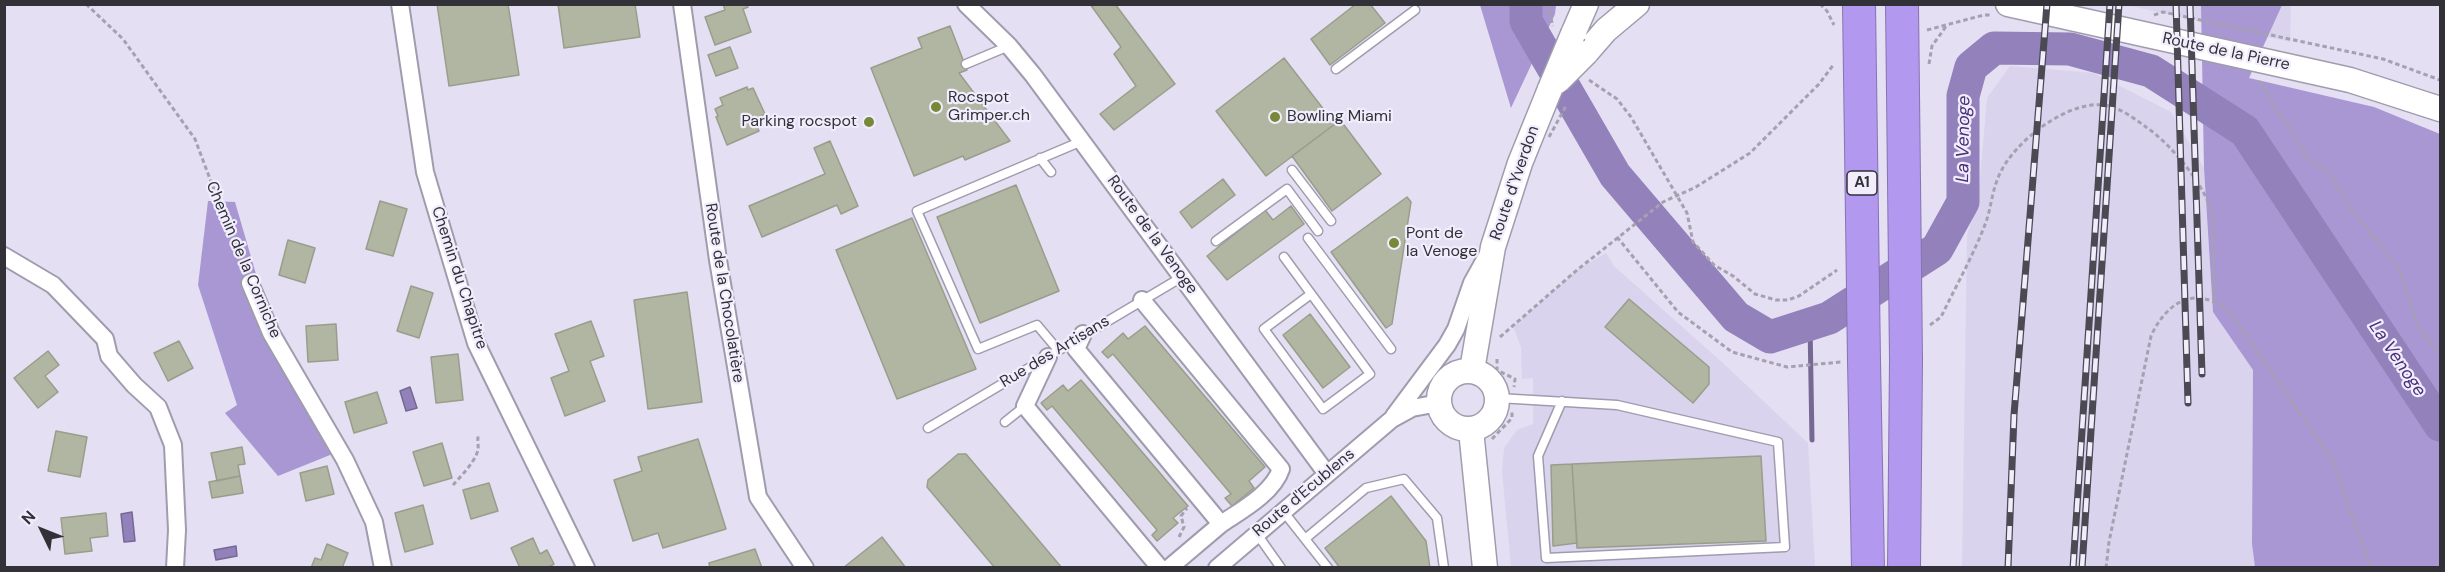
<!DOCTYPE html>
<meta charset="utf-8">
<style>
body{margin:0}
#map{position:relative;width:2445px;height:572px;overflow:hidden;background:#e4dff2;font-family:"DM Sans",sans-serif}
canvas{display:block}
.frame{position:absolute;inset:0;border:6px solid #323138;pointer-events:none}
.north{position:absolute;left:12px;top:500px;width:60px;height:60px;-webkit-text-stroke:4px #f1edfd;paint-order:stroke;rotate:313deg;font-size:16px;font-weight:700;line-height:24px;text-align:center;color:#323138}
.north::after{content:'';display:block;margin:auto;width:21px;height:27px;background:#323138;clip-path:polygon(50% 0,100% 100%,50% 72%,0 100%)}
</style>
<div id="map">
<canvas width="2445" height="572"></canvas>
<div class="frame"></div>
<div class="north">N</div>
</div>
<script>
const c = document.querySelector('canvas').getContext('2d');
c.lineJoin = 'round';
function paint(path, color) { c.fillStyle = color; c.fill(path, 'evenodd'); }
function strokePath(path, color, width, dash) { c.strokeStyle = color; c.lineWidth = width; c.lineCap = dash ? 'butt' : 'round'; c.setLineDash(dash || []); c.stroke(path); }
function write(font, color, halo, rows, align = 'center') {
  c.font = font + ' "DM Sans",sans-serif'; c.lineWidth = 4.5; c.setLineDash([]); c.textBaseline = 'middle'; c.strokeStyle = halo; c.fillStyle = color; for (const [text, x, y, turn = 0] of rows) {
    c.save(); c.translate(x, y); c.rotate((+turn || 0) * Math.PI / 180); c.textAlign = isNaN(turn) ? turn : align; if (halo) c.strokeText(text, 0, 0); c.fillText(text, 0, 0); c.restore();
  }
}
paint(new Path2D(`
 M 2127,5 L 2291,5 L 2290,42 Z
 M 2010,66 L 2094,73 L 2171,112 L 2204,168 L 2213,312 L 2253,370 L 2252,544 L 2255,567 L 1962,568 L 1967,235 L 1978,202 L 1987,98 Z
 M 1606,253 L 1614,266 L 1725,365 L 1808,443 L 1815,567 L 1511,567 L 1502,471 L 1504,448 L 1517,430 L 1533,424 L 1533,378 L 1522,379 L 1521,347 L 1513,326 L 1577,270 Z`), '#d9d3ed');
paint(new Path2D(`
 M 1480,5 L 1556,5 L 1555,14 L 1511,108 Z
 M 2201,5 L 2282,5 L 2249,78 L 2374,107 L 2440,134 L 2440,567 L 2255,567 L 2252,544 L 2253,370 L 2213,312 L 2204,168 Z
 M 208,201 L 235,202 L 265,305 L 335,453 L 278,476 L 225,413 L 237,405 L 198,285 Z`), '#a897d2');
const water = new Path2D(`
 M 410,387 L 417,408 L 406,411 L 400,391 Z
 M 132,512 L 135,541 L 124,542 L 121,514 Z
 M 236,546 L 237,556 L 216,560 L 214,550 Z`);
paint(water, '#9281ba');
strokePath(water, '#756993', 1.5);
strokePath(new Path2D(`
 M 1810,324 L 1812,440`), '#756993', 5);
strokePath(new Path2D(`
 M 1526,4 L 1526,21 L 1615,175 L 1736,317 L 1770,337 L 1829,318 L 1937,249 L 1963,202 L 1963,96 L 1971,67 L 1994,48 L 2070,49 L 2151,71 L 2245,131 L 2440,425`), '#9281ba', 33);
const building = new Path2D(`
 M 437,4 L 508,4 L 519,75 L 449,86 Z
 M 558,4 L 635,4 L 640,37 L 564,48 Z
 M 723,4 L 747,4 L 748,7 L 743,9 L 751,32 L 715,45 L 705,17 L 725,10 Z
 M 1090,4 L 1115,4 L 1175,84 L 1114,130 L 1100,114 L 1136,86 L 1114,54 L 1121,47 Z
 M 1356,4 L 1370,4 L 1385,23 L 1330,65 L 1311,39 Z
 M 950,26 L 967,70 L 959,73 L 1010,141 L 965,160 L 963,156 L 914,176 L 871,68 L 922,48 L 918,38 Z
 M 730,47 L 738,68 L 716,76 L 708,55 Z
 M 1284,58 L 1335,124 L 1266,176 L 1216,111 Z
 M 747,87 L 748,90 L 753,88 L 765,114 L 754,119 L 759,131 L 727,145 L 716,117 L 718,116 L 715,109 L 723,105 L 720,98 Z
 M 1335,124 L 1344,125 L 1381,174 L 1332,211 L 1292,156 Z
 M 830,141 L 858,206 L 841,214 L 837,205 L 762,237 L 749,206 L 825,174 L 814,148 Z
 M 1223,179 L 1235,195 L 1192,228 L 1180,212 Z
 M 1016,185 L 1059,291 L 980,323 L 937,217 Z
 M 1407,197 L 1411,202 L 1392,324 L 1386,328 L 1331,252 Z
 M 380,201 L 407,209 L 393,256 L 366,249 Z
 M 1291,206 L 1304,224 L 1227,280 L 1207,256 L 1265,210 L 1273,220 Z
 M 912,218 L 976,369 L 897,399 L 836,250 Z
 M 288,240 L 315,248 L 305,283 L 279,275 Z
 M 411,286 L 433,293 L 419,338 L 397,331 Z
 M 687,292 L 702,402 L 648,409 L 634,300 Z
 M 1629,299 L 1709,367 L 1709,384 L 1693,403 L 1605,327 Z
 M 1310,314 L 1350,367 L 1323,388 L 1283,335 Z
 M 591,321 L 604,356 L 590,361 L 605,401 L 565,416 L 551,378 L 569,371 L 555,334 Z
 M 336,324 L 338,360 L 308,362 L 306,326 Z
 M 1145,326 L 1265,467 L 1249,481 L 1254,488 L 1232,506 L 1225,498 L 1231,494 L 1113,354 L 1108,358 L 1102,352 L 1123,333 L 1128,339 Z
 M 179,341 L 193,368 L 168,381 L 154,353 Z
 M 48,351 L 59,365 L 45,376 L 58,392 L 38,408 L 14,378 Z
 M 458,354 L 463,400 L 436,403 L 431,357 Z
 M 1081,380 L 1188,506 L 1173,518 L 1178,523 L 1157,541 L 1152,535 L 1157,530 L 1052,406 L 1047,410 L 1041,403 L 1063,385 L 1068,391 Z
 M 377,392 L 387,423 L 354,433 L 345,402 Z
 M 56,431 L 87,437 L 80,477 L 48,471 Z
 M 698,439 L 726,529 L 663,548 L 658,533 L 633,541 L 614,480 L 642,471 L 638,457 Z
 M 442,443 L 452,478 L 424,486 L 413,452 Z
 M 242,447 L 245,464 L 238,465 L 240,476 L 217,481 L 211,453 Z
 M 958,454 L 966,454 L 1062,568 L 995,568 L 927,487 L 928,480 Z
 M 1761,456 L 1766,541 L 1577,548 L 1572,464 Z
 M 1572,464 L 1577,543 L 1553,546 L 1551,465 Z
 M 327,466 L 334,494 L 306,501 L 300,473 Z
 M 240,476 L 243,493 L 212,498 L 209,482 Z
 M 489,483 L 498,511 L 471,519 L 463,490 Z
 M 1391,496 L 1426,541 L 1430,568 L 1340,568 L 1325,548 Z
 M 423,505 L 433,544 L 405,552 L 395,513 Z
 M 106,513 L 108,536 L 90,538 L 92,551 L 65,554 L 61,518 Z
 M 882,537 L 906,568 L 843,568 Z
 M 533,538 L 540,554 L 547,550 L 554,564 L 547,568 L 520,568 L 511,548 Z
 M 327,544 L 348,553 L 342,568 L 311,568 L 315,558 L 321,560 Z
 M 755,549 L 762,568 L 710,568 L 709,563 Z`);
paint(building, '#b1b6a3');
strokePath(building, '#989e8b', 1.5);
const lane = new Path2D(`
 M 966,64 L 1009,46
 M 1336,69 L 1415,10
 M 1040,158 L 1051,172
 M 1292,170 L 1331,221
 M 1308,238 L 1391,349
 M 1216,241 L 1287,189 L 1318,231
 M 1284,257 L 1370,374 L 1323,409 L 1264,329 L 1311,294
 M 1058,350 L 1037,325 L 978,349 L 917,211 L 1082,141
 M 1498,398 L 1617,405 L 1778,442 L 1785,547 L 1546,558 L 1538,456 L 1562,401
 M 1005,422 L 1025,406
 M 928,428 L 1182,277
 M 1283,511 L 1328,568
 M 1257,534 L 1281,568
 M 1305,539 L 1366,488 L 1404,479 L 1437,518 L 1444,568`);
const street = new Path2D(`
 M 400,4 L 425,172 L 476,343 L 586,568
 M 682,4 L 718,260 L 758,497 L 805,568
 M 966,4 L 1009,46 L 1033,75 L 1327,474
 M 4,256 L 53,285 L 105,339 L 109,356 L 134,385 L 158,407 L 173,445 L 177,530 L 175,568
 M 250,283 L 271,333 L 345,460 L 374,522 L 383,568
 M 1083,334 L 1076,349 L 1221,524 C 1242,510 1273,493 1281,469 L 1142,300
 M 1048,357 L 1025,406 L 1160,568
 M 1394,416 L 1447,345 L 1456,329 L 1472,283 L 1487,256
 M 1169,568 L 1221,524
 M 1217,568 L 1392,419 L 1412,408 L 1439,403`);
const secondary = new Path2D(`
 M 2008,4 L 2350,80 L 2440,109
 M 1573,34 L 1586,4
 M 1586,53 L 1606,30 L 1637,4
 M 1472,370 L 1493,247 L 1520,163 L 1550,89
 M1439 400a29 29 0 1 1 58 0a29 29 0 1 1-58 0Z
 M 1471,430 L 1485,568`);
const highway = new Path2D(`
 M 1864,361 L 1868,568
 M 1904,568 L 1906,360`);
strokePath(lane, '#a09cae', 11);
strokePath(street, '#a09cae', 20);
strokePath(secondary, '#a09cae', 27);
strokePath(highway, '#8674af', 34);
strokePath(new Path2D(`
 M 86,4 L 123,39 L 195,139 L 244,270
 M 1547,4 L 1553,26
 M 1820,4 L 1827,11 L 1834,25
 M 2154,15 L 2163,12 L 2383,59 L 2440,80
 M 1927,30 L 1984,15 L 1990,15
 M 1929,64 L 1932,46 L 1947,25
 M 1589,80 L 1617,99 L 1631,117 L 1687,213 L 1693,242 L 1714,265 L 1733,276 L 1755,294 L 1776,300 L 1788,300 L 1799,296 L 1837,270
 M 2259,81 L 2309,160 L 2329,173 L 2353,211 L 2399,269 L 2418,327 L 2440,353
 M 1617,237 L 1678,312 L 1732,352 L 1787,367 L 1841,362
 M 1930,325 L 1941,317 C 1956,286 1974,254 1986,222 C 1991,208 1992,192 1998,178 C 2011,143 2071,96 2110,106 C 2123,110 2135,119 2146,127 C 2171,144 2207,187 2213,217 L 2214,302
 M 1500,337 L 1577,270 L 1663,202 L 1696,187 L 1750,153 L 1819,84 L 1834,64
 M 1497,359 L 1497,370 L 1515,379 L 1514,387
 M 1492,439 L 1512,418 L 1512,411
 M 453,485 C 461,476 473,464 477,453 C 480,446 476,441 479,434
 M 1179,537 L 1184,527 L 1181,516 L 1187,508
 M 2106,568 L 2109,542 L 2151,336 C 2168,299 2199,284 2231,314 L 2332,459 L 2371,568`), '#a5a1b0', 3, [4.5, 3]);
strokePath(lane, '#fff', 8);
strokePath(street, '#fff', 16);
strokePath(secondary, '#fff', 24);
strokePath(highway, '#b398ef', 32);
const rail = new Path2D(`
 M 2176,4 L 2188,403
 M 2190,4 L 2202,374
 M 2008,568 L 2014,415 L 2047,4
 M 2073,568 L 2110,4
 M 2082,568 L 2119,4`);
strokePath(rail, '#4b4952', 7);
strokePath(rail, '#f1edfd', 4.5, [14]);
const secondaryBridge = new Path2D(`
 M 1558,81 L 1586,53
 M 1550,89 L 1573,34`);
const highwayBridge = new Path2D(`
 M 1859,4 L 1864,361
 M 1902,4 L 1906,360`);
strokePath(secondaryBridge, '#a09cae', 27, []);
strokePath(highwayBridge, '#8674af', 34, []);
strokePath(new Path2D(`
 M 1549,137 L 1567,104`), '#a5a1b0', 3, [4.5, 3]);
strokePath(secondaryBridge, '#fff', 24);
strokePath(highwayBridge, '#b398ef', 32);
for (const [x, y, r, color] of [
 [936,107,6,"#778838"],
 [1275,117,6,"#778838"],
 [869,122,6,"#778838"],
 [1394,243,6,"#778838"]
]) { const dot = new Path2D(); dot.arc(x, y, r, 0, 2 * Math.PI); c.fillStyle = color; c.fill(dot); strokePath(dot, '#f1edfd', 2); }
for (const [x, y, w] of [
 [1862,183,30]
]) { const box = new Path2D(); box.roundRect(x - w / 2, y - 12, w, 24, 4.5); c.fillStyle = '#f1edfd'; c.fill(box); strokePath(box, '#323138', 1.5); }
write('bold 15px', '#323138', null, [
 ["A1",1862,183]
]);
write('16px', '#323138', '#f1edfd', [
 ["Route de la Pierre",2226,52,12],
 ["Route d'Yverdon",1515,183,-71],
 ["Route de la Venoge",1152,235,54],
 ["Chemin de la Corniche",243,260,67],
 ["Chemin du Chapitre",459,278,72],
 ["Route de la Chocolatière",724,293,81],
 ["Rue des Artisans",1055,352,-31],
 ["Route d'Ecublens",1304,493,-40]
]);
write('16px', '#323138', '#f1edfd', [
 ["Rocspot",948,98],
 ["Grimper.ch",948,116],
 ["Bowling Miami",1287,117],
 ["Parking rocspot",857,122,"right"],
 ["Pont de",1406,234],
 ["la Venoge",1406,252]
], 'left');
write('italic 18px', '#4a3076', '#f1edfd', [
 ["La Venoge",1964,139,-89],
 ["La Venoge",2397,359,56]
]);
</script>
